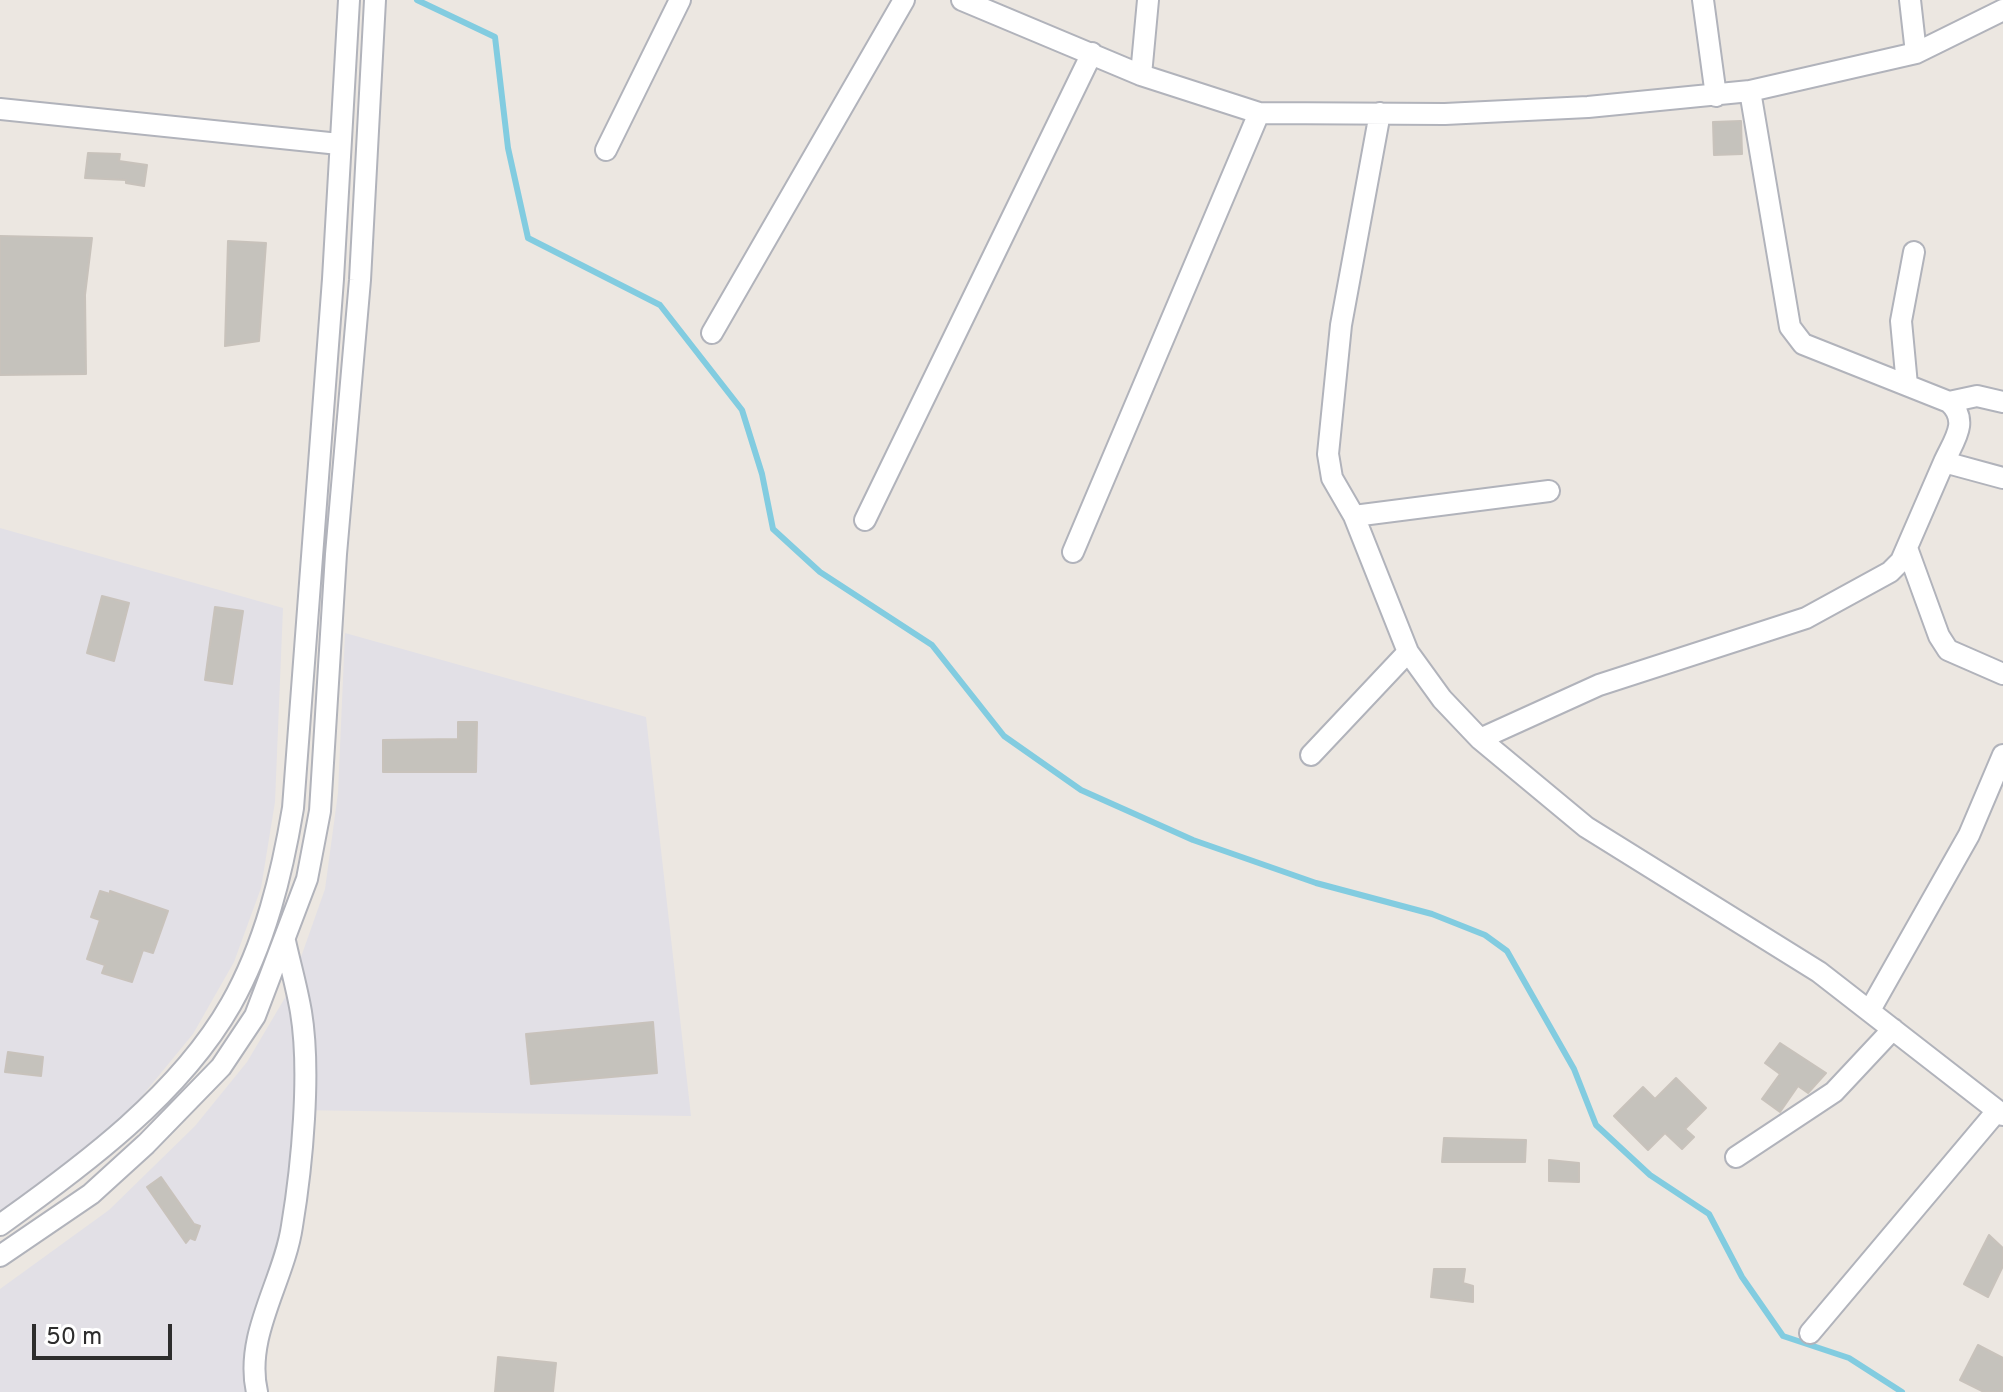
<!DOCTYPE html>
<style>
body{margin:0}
#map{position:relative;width:2003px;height:1392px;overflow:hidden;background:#ece7e1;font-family:Overpass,sans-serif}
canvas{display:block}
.scale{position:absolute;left:32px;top:1324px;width:140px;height:36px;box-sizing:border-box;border:4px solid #2d2d2d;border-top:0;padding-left:10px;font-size:24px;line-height:28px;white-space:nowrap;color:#2d2d2d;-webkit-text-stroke:6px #fff;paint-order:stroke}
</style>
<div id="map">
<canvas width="2003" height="1392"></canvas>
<div class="scale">50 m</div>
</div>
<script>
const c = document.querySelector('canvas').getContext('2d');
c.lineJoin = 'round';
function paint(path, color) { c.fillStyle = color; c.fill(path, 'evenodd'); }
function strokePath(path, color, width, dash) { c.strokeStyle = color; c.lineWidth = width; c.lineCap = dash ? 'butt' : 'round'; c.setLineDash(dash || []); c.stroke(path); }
paint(new Path2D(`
 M 0,528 L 283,608 L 275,802 L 261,888 L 234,962 L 193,1034 L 142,1096 L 77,1163 L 0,1218 Z
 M 345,633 L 646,717 L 691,1116 L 295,1110 L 292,1181 L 252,1392 L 0,1392 L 0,1289 L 109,1210 L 195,1126 L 247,1062 L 289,991 L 325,889 L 338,793 Z`), '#e2e0e6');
strokePath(new Path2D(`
 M 417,0 L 495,37 L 508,148 L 528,238 L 660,305 L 742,410 L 762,474 L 773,529 L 820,572 L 932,645 L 1004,736 L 1081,790 L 1193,840 L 1316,883 L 1432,914 L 1485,935 L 1507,951 L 1574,1069 L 1596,1125 L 1650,1175 L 1709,1214 L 1742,1277 L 1783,1336 L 1849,1358 L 1902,1392`), '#82cce0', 6);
const building = new Path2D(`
 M 1741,121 L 1742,154 L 1714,155 L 1713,122 Z
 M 88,153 L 120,154 L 119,161 L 147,165 L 144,186 L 126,183 L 126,180 L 85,178 Z
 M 0,236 L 92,238 L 85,295 L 86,374 L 0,375 Z
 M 228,241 L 266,243 L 259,341 L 225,346 Z
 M 102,596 L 129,603 L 114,661 L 87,653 Z
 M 215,607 L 243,611 L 232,684 L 205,680 Z
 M 458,722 L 477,722 L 476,772 L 383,772 L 383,740 L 458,739 Z
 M 100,891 L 110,894 L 110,891 L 168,911 L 153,953 L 143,950 L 132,982 L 102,973 L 105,965 L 87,959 L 100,920 L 91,917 Z
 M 653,1022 L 657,1073 L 531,1084 L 526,1034 Z
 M 1780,1043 L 1826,1073 L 1808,1093 L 1798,1086 L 1780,1112 L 1762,1099 L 1780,1074 L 1765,1063 Z
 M 8,1052 L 43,1057 L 41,1076 L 5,1072 Z
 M 1676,1078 L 1706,1108 L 1685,1129 L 1694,1137 L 1682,1149 L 1665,1133 L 1648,1150 L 1614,1116 L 1643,1087 L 1655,1099 Z
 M 1444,1138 L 1526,1140 L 1525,1162 L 1442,1162 Z
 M 1549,1160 L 1579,1163 L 1579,1182 L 1549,1181 Z
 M 161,1177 L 194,1224 L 200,1226 L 195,1240 L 190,1238 L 186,1243 L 147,1187 Z
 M 1989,1235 L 2003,1248 L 2003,1266 L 1988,1297 L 1964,1284 Z
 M 1434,1269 L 1465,1269 L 1463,1283 L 1473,1286 L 1473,1302 L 1431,1297 Z
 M 1978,1345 L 2003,1358 L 2003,1392 L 1984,1392 L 1960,1380 Z
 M 498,1357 L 556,1363 L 553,1392 L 495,1392 Z`);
paint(building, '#c5c2bc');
strokePath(building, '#c8c2bb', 2);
const minor = new Path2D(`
 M 962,0 L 1141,75 L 1259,113 L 1445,114 L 1588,107 L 1750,91 L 1916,53 L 2003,10
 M 1703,0 L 1716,96
 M 1910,0 L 1916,53
 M 1141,75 L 1148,0
 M 1750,91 L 1790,327 L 1803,344 L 1949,402 C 1970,421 1954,440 1944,462
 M 0,109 L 339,144
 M 1380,113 L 1341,325 L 1328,454 L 1332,478 L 1354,516 L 1408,652 L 1442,699 L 1480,739 L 1586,827 L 1819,972 L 2003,1115
 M 606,150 L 680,0
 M 712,333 L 904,0
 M 1907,385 L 1901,321 L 1914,252
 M 1949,402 L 1977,396 L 2003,402
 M 1354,516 L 1549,491
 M 865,520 L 1092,53
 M 1907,548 L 1939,636 L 1948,650 L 2003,674
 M 1073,552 L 1259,113
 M 1480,739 L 1599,685 L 1806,618 L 1890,572 L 1901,561 L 1944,462 L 2003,478
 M 1311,755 L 1408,652
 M 1870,1010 L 1969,835 L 2003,755
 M 1736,1157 L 1834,1092 L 1893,1029
 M 0,1225 C 83,1166 180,1094 231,1004 C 265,944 282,874 293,808 L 333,279 L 349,0
 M 0,1256 L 91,1194 L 146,1144 L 221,1067 L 255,1016 L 307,879 L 320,811 L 336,554 L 360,280 L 375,0
 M 1810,1333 L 1997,1111
 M 257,1392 C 244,1335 284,1281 292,1226 C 302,1166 311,1072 301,1012 C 297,988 290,964 285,941`);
strokePath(minor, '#b1b3bb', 24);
strokePath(minor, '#fff', 20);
</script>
